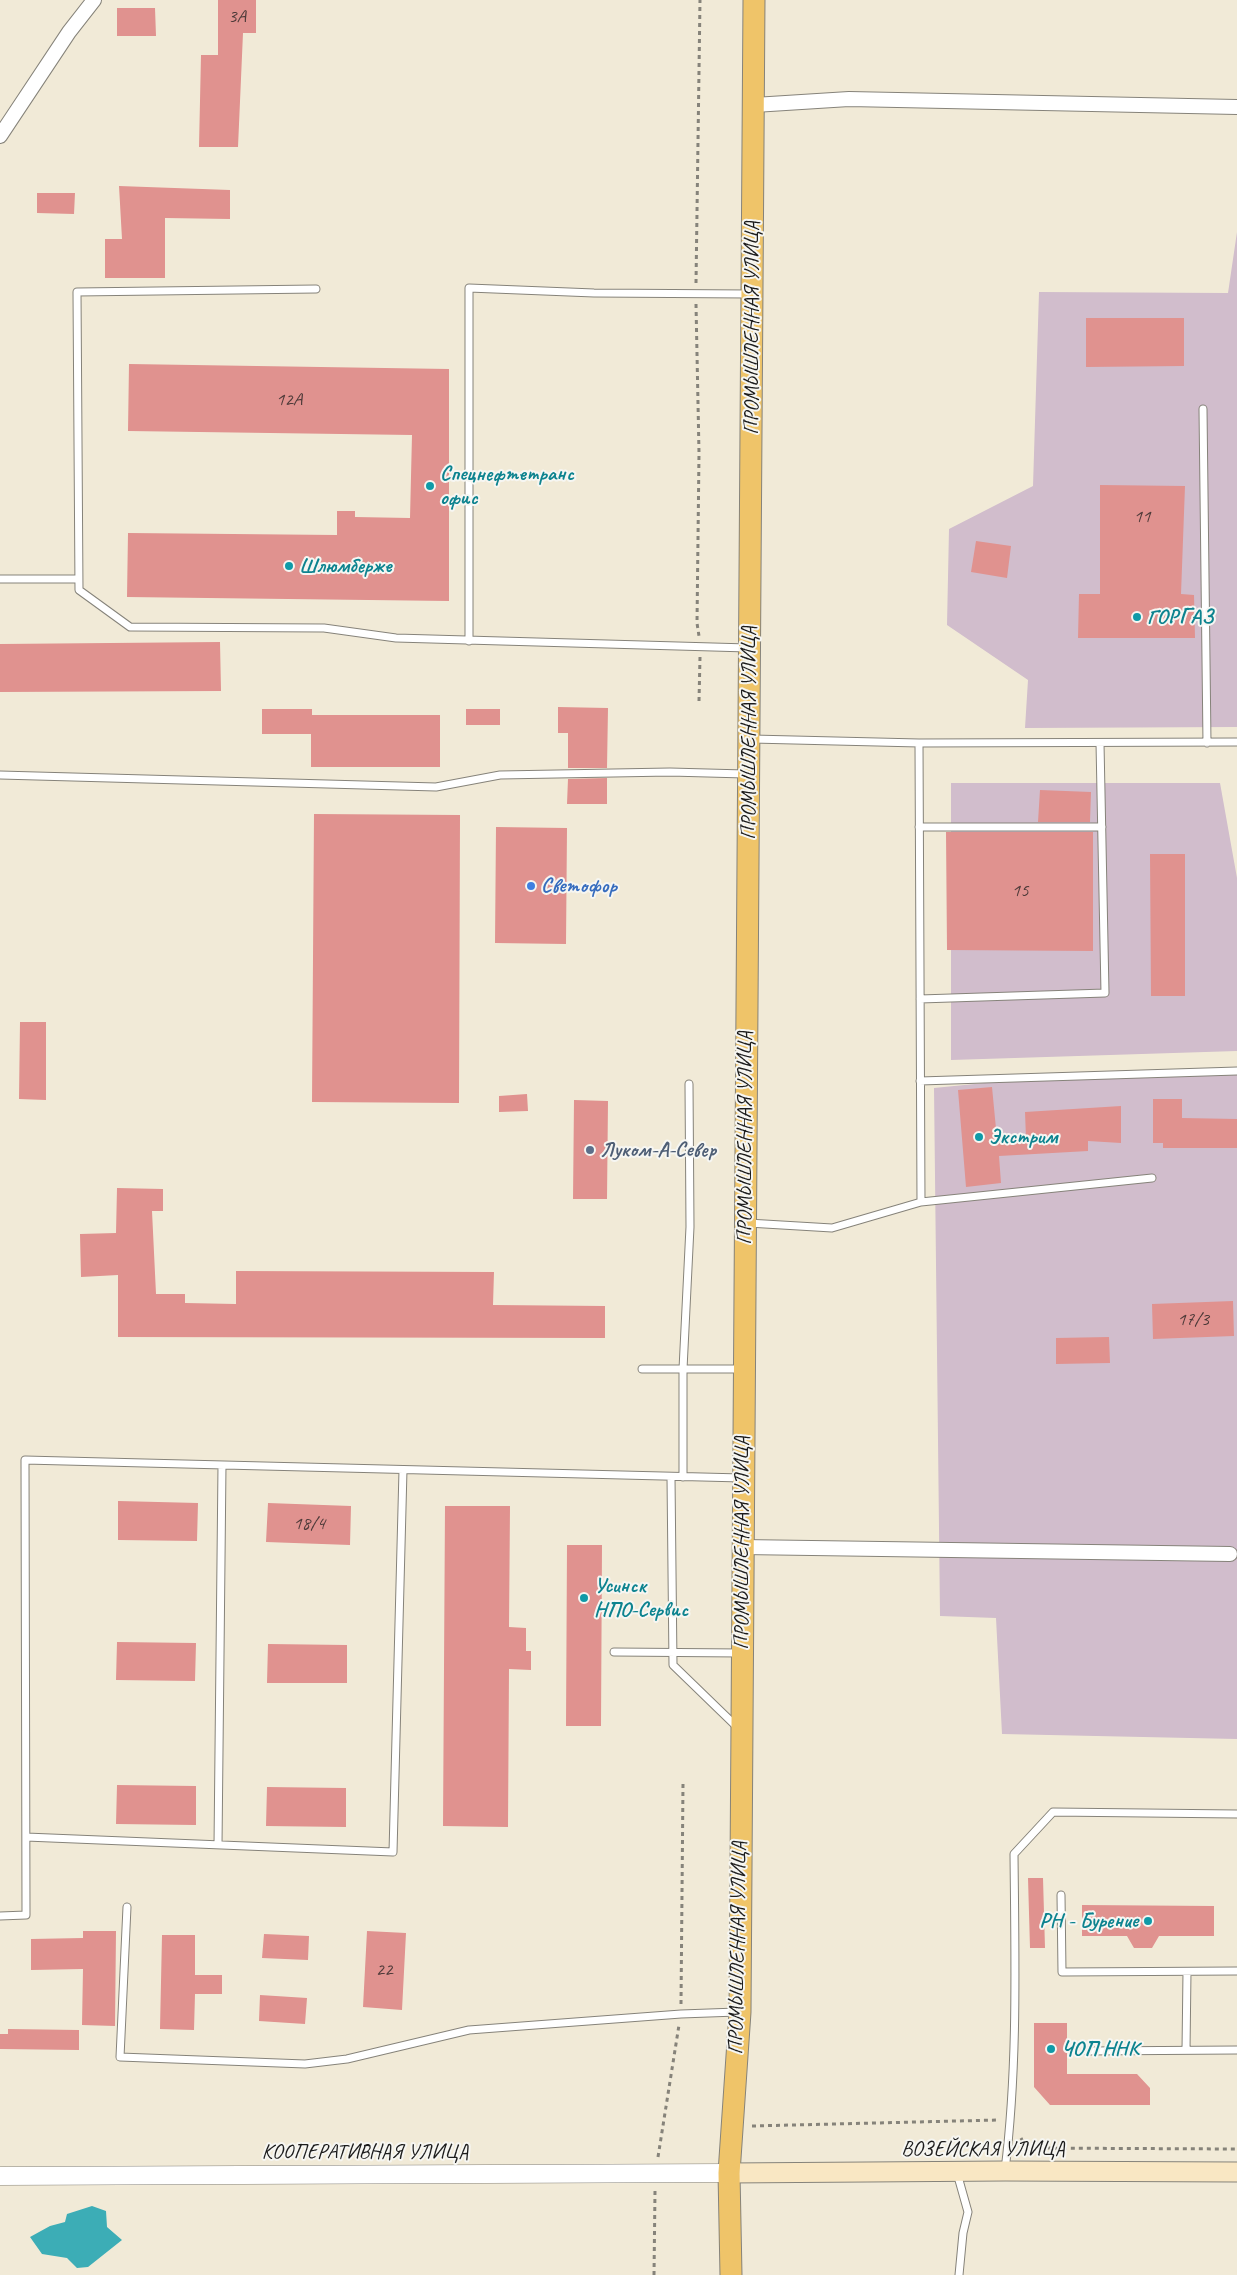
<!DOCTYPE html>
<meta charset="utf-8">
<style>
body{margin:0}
canvas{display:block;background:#f1ead7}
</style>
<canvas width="1237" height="2275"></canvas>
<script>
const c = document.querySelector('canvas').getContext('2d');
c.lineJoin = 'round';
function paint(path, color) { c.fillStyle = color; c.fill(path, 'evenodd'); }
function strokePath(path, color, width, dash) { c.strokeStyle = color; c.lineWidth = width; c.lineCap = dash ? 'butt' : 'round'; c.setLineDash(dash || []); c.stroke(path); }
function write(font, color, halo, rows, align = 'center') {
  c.font = font + ' Caveat,sans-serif'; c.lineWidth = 4; c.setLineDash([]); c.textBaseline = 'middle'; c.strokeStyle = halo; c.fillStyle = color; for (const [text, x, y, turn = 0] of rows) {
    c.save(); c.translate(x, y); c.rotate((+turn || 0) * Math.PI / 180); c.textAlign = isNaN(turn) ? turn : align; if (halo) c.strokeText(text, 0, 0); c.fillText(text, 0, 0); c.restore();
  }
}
paint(new Path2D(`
 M 1237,232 L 1237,727 L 1025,728 L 1028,680 L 947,625 L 949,529 L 1033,486 L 1039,292 L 1228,293 Z
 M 951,783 L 1220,783 L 1237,878 L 1237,1051 L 951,1060 Z
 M 1237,1075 L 1237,1739 L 1002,1734 L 996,1618 L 940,1616 L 934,1088 L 1005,1081 Z`), '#d1bdcc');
paint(new Path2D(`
 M 92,2206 L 106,2211 L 107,2227 L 122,2240 L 88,2267 L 77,2268 L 67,2258 L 42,2254 L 30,2237 L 50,2226 L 65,2222 L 67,2214 Z`), '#3cadb6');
paint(new Path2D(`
 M 218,0 L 256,0 L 256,33 L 243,33 L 238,147 L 199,147 L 201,55 L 218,55 Z
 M 117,8 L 155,8 L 156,36 L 117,36 Z
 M 119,186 L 230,190 L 230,219 L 165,218 L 165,278 L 105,278 L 105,239 L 122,239 Z
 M 37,193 L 75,193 L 74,214 L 37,213 Z
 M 1086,318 L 1184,318 L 1184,366 L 1086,367 Z
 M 129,364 L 449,369 L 449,601 L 127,597 L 128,533 L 337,535 L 337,511 L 355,511 L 355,517 L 410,518 L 412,435 L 128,431 Z
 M 1100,485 L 1185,486 L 1181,594 L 1194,595 L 1195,638 L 1078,638 L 1079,594 L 1100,594 Z
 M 976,541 L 1011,546 L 1007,578 L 971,572 Z
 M 220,642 L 221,691 L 0,692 L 0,644 Z
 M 558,707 L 608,708 L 607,768 L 568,768 L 568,733 L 558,733 Z
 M 262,709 L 312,709 L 312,715 L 440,715 L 440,767 L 311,767 L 311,734 L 262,734 Z
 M 466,709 L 500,709 L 500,725 L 466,725 Z
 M 607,778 L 607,804 L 567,804 L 568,779 Z
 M 1040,790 L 1091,792 L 1090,822 L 1038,822 Z
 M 314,814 L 460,815 L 459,1103 L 312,1102 Z
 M 496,827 L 567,828 L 566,944 L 495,943 Z
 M 946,832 L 1093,832 L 1093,951 L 947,950 Z
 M 1150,854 L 1185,854 L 1185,996 L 1151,996 Z
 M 20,1022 L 46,1022 L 46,1100 L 19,1099 Z
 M 992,1087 L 997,1139 L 1026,1138 L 1025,1112 L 1121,1106 L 1121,1143 L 1088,1141 L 1088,1151 L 999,1156 L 1001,1183 L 966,1187 L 958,1090 Z
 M 527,1094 L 528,1111 L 499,1112 L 499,1096 Z
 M 1153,1099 L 1182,1099 L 1182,1118 L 1237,1119 L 1237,1148 L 1163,1148 L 1163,1143 L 1153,1143 Z
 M 574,1100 L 608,1101 L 607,1199 L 573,1199 Z
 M 117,1188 L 163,1189 L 163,1211 L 152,1211 L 156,1294 L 185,1294 L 185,1303 L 236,1304 L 236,1271 L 494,1272 L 493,1305 L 605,1306 L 605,1338 L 118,1337 L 118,1275 L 81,1277 L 80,1234 L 116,1233 Z
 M 1233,1301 L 1234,1336 L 1153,1339 L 1152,1304 Z
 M 1109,1337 L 1110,1363 L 1056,1364 L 1056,1338 Z
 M 118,1501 L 198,1503 L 197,1541 L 118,1540 Z
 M 268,1503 L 351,1506 L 350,1545 L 266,1542 Z
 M 445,1506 L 510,1506 L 509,1627 L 526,1628 L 526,1651 L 531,1651 L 531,1670 L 509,1669 L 508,1827 L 443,1826 Z
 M 567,1545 L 602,1545 L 601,1726 L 566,1726 Z
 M 117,1642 L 196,1643 L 195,1681 L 116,1680 Z
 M 268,1644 L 347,1645 L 347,1683 L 267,1683 Z
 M 117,1785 L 196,1786 L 196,1825 L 116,1824 Z
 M 267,1787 L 346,1788 L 346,1827 L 266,1826 Z
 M 1028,1878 L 1043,1878 L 1045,1948 L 1030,1948 Z
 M 1082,1905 L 1214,1906 L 1214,1936 L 1159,1936 L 1152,1948 L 1134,1948 L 1127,1936 L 1082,1936 Z
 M 83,1931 L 116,1931 L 115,2026 L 82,2025 L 83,1969 L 31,1970 L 31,1939 L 83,1938 Z
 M 367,1931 L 406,1933 L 402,2010 L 363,2007 Z
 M 264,1934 L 309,1936 L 308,1960 L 262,1958 Z
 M 162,1935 L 195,1935 L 195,1975 L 222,1975 L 222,1994 L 195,1994 L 194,2030 L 160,2029 Z
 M 260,1995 L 307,1998 L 305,2024 L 259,2021 Z
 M 1034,2023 L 1067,2023 L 1067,2074 L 1137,2074 L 1150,2088 L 1150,2105 L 1050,2105 L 1034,2087 Z
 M 8,2029 L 79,2030 L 79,2050 L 0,2049 L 0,2034 L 8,2034 Z`), '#e0928f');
const service = new Path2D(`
 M 316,289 L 77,292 L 79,590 L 130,627 L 324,628 L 396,638 L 748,648
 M 1203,409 L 1207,743
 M 0,579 L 77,579
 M 469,641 L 469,288 L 594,293 L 749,294
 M 752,739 L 919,743 L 1237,742
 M 919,743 L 921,1202
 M 0,775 L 436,787 L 500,775 L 670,772 L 745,774
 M 919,827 L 1102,827
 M 920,999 L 1105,993 L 1100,743
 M 920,1081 L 1237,1071
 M 748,1223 L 832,1228 L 921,1202 L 1152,1178
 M 642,1369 L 743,1369
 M 671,1477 L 673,1665 L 737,1727
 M 683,1477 L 683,1369 L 690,1227 L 689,1084
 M 614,1652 L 741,1653
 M 26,1837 L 393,1852 L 403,1470
 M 218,1845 L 222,1465
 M 1061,1895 L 1062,1972 L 1237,1971
 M 127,1907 L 120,2057 L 305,2064 L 347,2059 L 469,2030 L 681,2014 L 737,2012
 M 0,1916 L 26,1915 L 25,1460 L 742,1478
 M 1186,2050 L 1187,1972
 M 1086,2051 L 1237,2050
 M 1005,2170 C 1018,2066 1015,1959 1014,1854 L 1053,1812 L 1237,1814
 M 957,2173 L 968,2212 L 963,2233 L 959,2275`);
const minor = new Path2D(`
 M 754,105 L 849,99 L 1237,107
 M 0,136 L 69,32 L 94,0
 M 742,1547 L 1230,1554`);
const tertiary = new Path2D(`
 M 0,2176 L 729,2173`);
const secondary = new Path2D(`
 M 729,2173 L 1005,2171 L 1237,2172`);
const primary = new Path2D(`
 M 731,2275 L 729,2173 L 740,2012 L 754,0`);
strokePath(service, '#86837a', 9);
strokePath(minor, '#86837a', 16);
strokePath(tertiary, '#86837a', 19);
strokePath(secondary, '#86837a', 21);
strokePath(primary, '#86837a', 23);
strokePath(new Path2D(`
 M 696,283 L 700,0
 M 696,304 L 699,453 L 697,623 L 699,636
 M 699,701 L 700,657
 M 681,2004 L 683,1784
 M 752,2126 L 998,2120
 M 1021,2138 L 1026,2148 L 1237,2149
 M 658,2157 L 679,2025
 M 654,2275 L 655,2191`), '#86837a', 3, [4, 4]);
strokePath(service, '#fff', 7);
strokePath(minor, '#fff', 14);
strokePath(tertiary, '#fff', 18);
strokePath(secondary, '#f9e7c3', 19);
strokePath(primary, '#efc469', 21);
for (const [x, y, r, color] of [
 [430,486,5,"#0f9aa8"],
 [289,566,5,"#0f9aa8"],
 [1137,617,5,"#0f9aa8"],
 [531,886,5,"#3f7fe0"],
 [979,1137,5,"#0f9aa8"],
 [590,1150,5,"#5c6f8a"],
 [584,1598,5,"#0f9aa8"],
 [1148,1921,5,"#0f9aa8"],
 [1051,2049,5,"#0f9aa8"]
]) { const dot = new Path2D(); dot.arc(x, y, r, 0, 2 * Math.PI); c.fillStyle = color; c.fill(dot); strokePath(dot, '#f6f6f2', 2); }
write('19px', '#4d3a39', null, [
 ["3А",237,17],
 ["12А",289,400],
 ["11",1142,517],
 ["15",1020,891],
 ["17/3",1193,1320],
 ["18/4",309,1524],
 ["22",384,1970]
]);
write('21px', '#1c1c1c', '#f6f6f2', [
 ["ПРОМЫШЛЕННАЯ УЛИЦА",752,328,-90],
 ["ПРОМЫШЛЕННАЯ УЛИЦА",749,733,-90],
 ["ПРОМЫШЛЕННАЯ УЛИЦА",745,1138,-90],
 ["ПРОМЫШЛЕННАЯ УЛИЦА",742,1543,-90],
 ["ПРОМЫШЛЕННАЯ УЛИЦА",738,1948,-89],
 ["ВОЗЕЙСКАЯ УЛИЦА",983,2149],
 ["КООПЕРАТИВНАЯ УЛИЦА",365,2152]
]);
write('bold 21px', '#0d838f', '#f6f6f2', [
 ["Спецнефтетранс",440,474],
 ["офис",440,498],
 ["Шлюмберже",299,566],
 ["ГОРГАЗ",1147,617],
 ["Экстрим",989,1137],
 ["Усинск",594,1586],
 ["НПО-Сервис",594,1610],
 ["РН - Бурение",1138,1921,"right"],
 ["ЧОП ННК",1061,2049]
], 'left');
write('bold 21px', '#366cbe', '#f6f6f2', [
 ["Светофор",541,886]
], 'left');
write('bold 21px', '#4e5e75', '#f6f6f2', [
 ["Луком-А-Север",600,1150]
], 'left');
</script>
